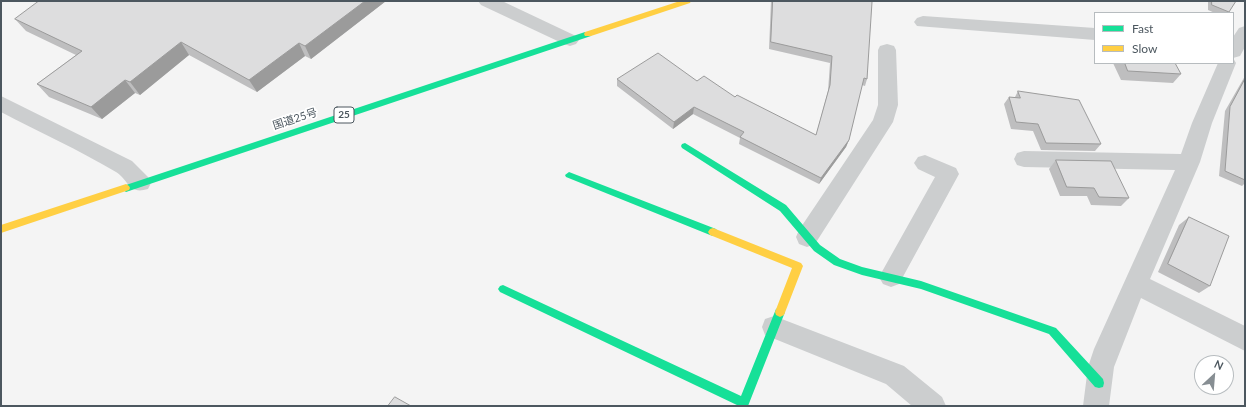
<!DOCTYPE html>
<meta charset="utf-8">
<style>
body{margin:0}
#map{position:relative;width:1246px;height:407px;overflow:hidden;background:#f4f4f4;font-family:Lato,sans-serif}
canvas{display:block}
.frame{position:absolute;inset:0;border:2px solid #4c575f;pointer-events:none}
.legend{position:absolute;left:1094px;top:12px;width:140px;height:52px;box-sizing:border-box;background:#fff;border:1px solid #b7bcbf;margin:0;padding:5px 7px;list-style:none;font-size:12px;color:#4c575f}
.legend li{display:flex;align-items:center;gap:8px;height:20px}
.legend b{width:20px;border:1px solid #b7bcbf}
.north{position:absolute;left:1194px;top:355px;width:40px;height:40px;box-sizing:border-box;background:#fff;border:1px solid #b7bcbf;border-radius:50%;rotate:26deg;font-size:11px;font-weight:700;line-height:16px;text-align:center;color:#4c575f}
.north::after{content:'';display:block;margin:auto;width:14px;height:18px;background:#878e93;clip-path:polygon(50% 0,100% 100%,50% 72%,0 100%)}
</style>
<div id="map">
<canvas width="1246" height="407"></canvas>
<div class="frame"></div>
<ul class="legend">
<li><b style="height:5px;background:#16e098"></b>Fast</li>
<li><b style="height:5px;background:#ffcf43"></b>Slow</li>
</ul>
<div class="north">N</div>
</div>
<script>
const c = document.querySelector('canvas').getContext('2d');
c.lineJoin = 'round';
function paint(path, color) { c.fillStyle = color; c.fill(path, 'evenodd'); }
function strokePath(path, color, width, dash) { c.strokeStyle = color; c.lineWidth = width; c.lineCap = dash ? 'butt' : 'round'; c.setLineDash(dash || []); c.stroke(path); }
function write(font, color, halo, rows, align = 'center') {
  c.font = font + ' Lato,"Noto Sans JP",sans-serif'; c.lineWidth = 3.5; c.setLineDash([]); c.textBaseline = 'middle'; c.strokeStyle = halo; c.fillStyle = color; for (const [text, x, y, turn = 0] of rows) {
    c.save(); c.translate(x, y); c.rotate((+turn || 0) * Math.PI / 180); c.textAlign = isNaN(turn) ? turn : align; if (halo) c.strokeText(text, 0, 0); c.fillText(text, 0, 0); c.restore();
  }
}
paint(new Path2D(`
 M 478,1 L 502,1 L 576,36 L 579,40 L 576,44 L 570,46 L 564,44 L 481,5 Z
 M 923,16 L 1095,28 L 1095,40 L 917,26 L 914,22 L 917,18 Z
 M 1245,26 L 1245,47 L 1240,56 L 1233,58 L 1236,63 L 1212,123 L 1200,162 L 1150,279 L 1245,326 L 1245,351 L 1141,298 L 1114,367 L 1109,406 L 1083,406 L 1088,367 L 1094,349 L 1175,170 L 1024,167 L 1017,165 L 1014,159 L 1017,153 L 1024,151 L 1181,154 L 1192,123 L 1218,63 L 1233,63 L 1233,37 L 1239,28 Z
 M 887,44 L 894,46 L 896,50 L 898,105 L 893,122 L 815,244 L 807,247 L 799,244 L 796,237 L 799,230 L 873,120 L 878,105 L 878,50 L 880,46 Z
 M 1,96 L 132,161 L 148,177 L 151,183 L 148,189 C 128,195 129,180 116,172 C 79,150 39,132 1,112 Z
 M 925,155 L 956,168 L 959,174 L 899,284 L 891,287 L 883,284 L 879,277 L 935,177 L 918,169 L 914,163 L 918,157 Z
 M 774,316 L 904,366 L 942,397 L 946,406 L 912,406 L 886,384 L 765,335 L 762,327 L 765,319 Z`), '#cccecf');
paint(new Path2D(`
 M 585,32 L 591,32 L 592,34 L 591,36 L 126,192 L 123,190 L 122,188 L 123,186 Z
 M 685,143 L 786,205 L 820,245 L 840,259 L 862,267 L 921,281 L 1056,328 L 1103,379 L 1104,383 L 1103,387 L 1099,388 L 1095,387 L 1049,334 L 921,289 L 862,275 L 834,265 L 814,251 L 780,211 L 682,148 L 681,146 L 682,144 Z
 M 569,172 L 716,229 L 718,232 L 716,235 L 713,236 L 710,235 L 566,177 L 565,175 Z
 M 503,285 L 741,396 L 776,309 L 780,307 L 784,309 L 785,312 L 748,406 L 739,406 L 500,292 L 498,289 L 500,286 Z`), '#16e098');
paint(new Path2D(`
 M 680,1 L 691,1 L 690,3 L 591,36 L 585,36 L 584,34 L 585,32 Z
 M 126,184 L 129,186 L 130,188 L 129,190 L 1,233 L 1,225 Z
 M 713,228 L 801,263 L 803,266 L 784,315 L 780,317 L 776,315 L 775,312 L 792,268 L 710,235 L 708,232 L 710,229 Z`), '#ffcf43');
paint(new Path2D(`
 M 39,1 L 386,1 L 311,59 L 305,56 L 257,92 L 189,55 L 140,95 L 135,93 L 102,119 L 49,97 L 37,84 L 76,55 L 26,31 L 15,19 Z
 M 771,1 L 871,1 L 867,79 L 865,86 L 862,85 L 849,140 L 846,147 L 819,184 L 739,144 L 740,138 L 693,114 L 673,129 L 617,86 L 617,79 L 697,81 L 735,97 L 816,135 L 828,91 L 830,63 L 769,49 Z
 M 1208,1 L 1236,1 L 1228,13 L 1215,13 L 1208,10 Z
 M 1113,63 L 1175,63 L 1181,74 L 1173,83 L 1121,80 Z
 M 1245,76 L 1245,183 L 1242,186 L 1219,176 L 1225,111 Z
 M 1018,91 L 1101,144 L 1095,151 L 1041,150 L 1033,131 L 1011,129 L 1004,104 L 1009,97 L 1015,97 Z
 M 1056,160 L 1129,198 L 1121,206 L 1091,205 L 1087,196 L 1060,196 L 1049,169 Z
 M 1189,217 L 1210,286 L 1199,293 L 1158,272 L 1179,225 Z`), '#bebebf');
paint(new Path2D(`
 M 365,1 L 386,1 L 311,59 L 305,46 Z
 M 181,42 L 189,55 L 140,95 L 130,82 Z
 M 299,43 L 305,56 L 257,92 L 249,80 Z
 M 125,80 L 135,93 L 102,119 L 91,107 Z
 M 694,107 L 693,114 L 673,129 L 674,122 Z
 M 849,140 L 846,147 L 819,184 L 821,178 Z`), '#9b9b9b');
const building = new Path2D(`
 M 39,1 L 365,1 L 305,46 L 299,43 L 249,80 L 181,42 L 130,82 L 125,80 L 91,107 L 37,84 L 82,51 L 15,19 Z
 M 773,1 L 871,1 L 872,2 L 867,79 L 864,78 L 849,140 L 821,178 L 740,137 L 744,132 L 694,107 L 674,122 L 617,79 L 658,53 L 697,81 L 704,76 L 735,97 L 737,95 L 816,135 L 830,85 L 832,56 L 771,42 Z
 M 1212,1 L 1236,1 L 1229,12 L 1212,5 Z
 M 1125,63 L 1175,63 L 1181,74 L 1128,71 Z
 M 1245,79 L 1245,180 L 1225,171 L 1230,107 Z
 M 1018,91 L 1079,100 L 1101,144 L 1046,143 L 1038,124 L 1016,122 L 1009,97 L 1020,98 Z
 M 1056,160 L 1111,161 L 1129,198 L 1099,197 L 1094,188 L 1067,187 Z
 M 1189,217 L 1229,236 L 1210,286 L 1168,264 Z
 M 395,397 L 411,406 L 388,406 Z`);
paint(building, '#ddddde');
strokePath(building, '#9b9b9b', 1);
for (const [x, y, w] of [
 [344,115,20]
]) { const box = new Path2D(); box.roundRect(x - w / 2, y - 8, w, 16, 3); c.fillStyle = '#fff'; c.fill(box); strokePath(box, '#4c575f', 1); }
write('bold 10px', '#4c575f', null, [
 ["25",344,115]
]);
write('11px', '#4c575f', '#fff', [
 ["国道25号",295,119,-18]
]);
</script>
